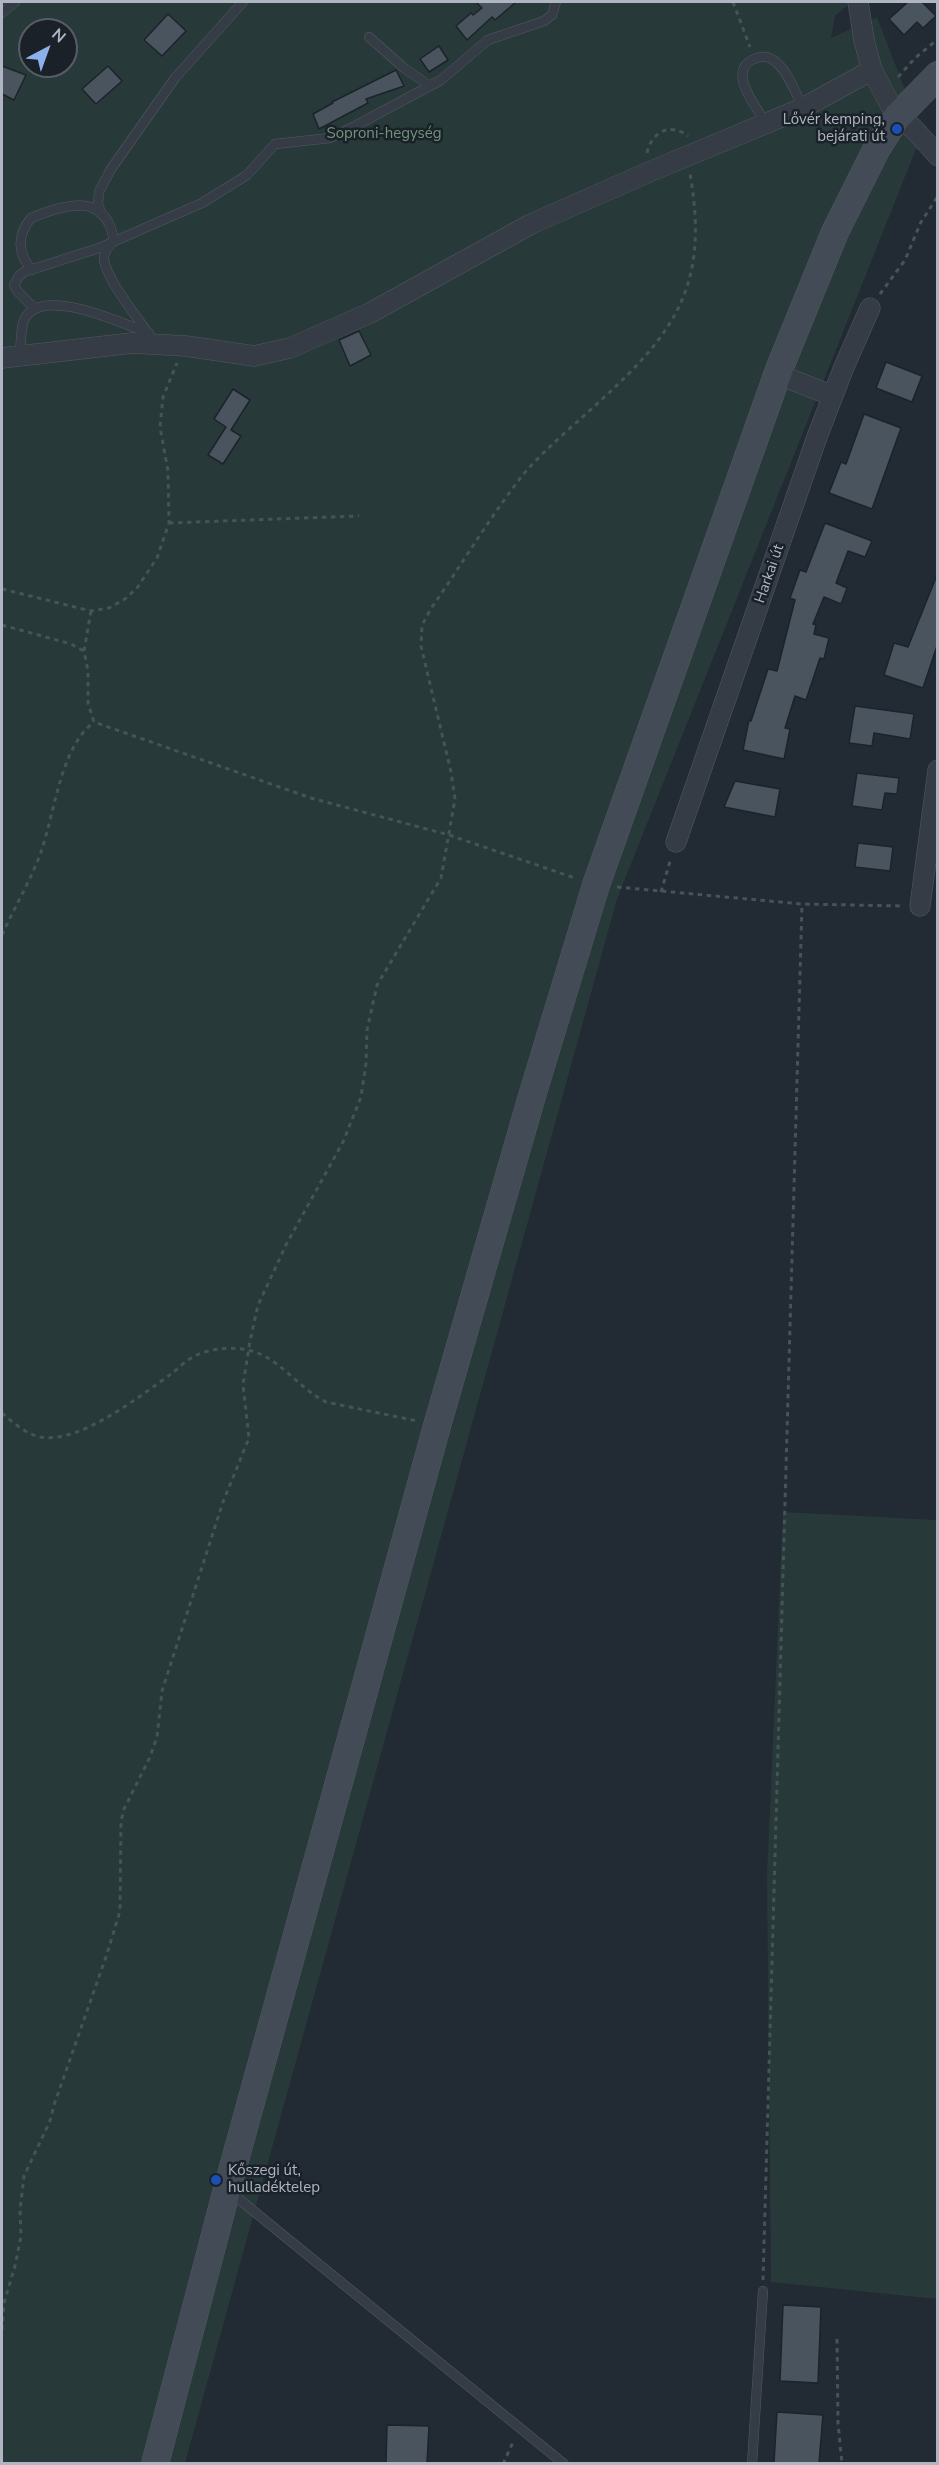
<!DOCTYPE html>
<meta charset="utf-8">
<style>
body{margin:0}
#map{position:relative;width:939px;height:2465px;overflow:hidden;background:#222a34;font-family:"Nunito Sans",sans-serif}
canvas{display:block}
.frame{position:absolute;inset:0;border:3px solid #afb6c1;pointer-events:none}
.north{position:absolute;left:18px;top:18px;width:60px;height:60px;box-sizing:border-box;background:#1a2129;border:2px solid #565d66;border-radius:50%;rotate:41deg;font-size:16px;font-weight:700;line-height:24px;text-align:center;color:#afb6c1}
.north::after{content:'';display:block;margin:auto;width:21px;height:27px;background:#8bb2eb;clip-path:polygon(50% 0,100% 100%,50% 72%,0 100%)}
</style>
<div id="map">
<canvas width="939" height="2465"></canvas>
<div class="frame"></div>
<div class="north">N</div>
</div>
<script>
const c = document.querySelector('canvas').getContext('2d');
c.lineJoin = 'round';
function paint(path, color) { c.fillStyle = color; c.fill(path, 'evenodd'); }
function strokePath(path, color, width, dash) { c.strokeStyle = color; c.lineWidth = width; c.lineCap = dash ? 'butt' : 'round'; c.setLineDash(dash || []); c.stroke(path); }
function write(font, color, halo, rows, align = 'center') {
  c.font = font + ' "Nunito Sans",sans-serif'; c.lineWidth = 5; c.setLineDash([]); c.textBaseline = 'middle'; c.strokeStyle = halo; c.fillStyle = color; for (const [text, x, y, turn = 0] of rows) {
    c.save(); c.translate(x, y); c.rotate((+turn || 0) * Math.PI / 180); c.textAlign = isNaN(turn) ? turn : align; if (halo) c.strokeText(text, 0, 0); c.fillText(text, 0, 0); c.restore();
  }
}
paint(new Path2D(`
 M 2,2 L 852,2 L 835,16 L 831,38 L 877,17 L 922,134 L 617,899 L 185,2463 L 2,2463 ZM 30,30 L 66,30 L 66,66 L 30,66 Z
 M 783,1512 L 937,1520 L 937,2299 L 771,2282 L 767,1876 Z`), '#283939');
const building = new Path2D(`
 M 476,2 L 516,2 L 495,20 L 492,17 L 467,40 L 456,26 L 471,13 L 473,15 L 482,8 Z
 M 908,2 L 922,2 L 936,16 L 923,28 L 917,22 L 904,35 L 889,19 Z
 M 168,14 L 186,31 L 162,56 L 144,40 Z
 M 439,46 L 448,60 L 429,72 L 420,59 Z
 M 2,66 L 26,75 L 14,100 L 2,94 Z
 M 108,66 L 122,81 L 96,104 L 82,89 Z
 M 396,70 L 404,86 L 366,99 L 368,103 L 319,129 L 313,114 L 333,103 L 332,102 Z
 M 359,331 L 371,355 L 350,366 L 339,340 Z
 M 886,362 L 922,376 L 912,402 L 876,388 Z
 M 233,389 L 250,400 L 231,430 L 241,436 L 223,464 L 208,455 L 226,427 L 214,419 Z
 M 864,414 L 901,428 L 872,509 L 829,493 L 841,462 L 846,464 Z
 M 825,523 L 872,541 L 865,557 L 848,551 L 836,583 L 847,588 L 841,604 L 824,597 L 813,624 L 816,625 L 814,634 L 829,638 L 824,659 L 820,658 L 806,700 L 795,696 L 785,728 L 790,729 L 784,759 L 743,750 L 749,720 L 751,721 L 768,669 L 777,671 L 795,600 L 790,598 L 800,570 L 806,572 Z
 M 937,575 L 938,643 L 923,688 L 884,675 L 894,643 L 908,647 Z
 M 855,706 L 914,714 L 910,739 L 874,733 L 872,746 L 849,743 Z
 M 857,773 L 899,778 L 897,794 L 885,793 L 882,810 L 852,806 Z
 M 735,781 L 780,789 L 775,817 L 724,807 Z
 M 858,843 L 893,847 L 890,871 L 855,867 Z
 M 783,2305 L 821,2307 L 818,2383 L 780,2381 Z
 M 777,2412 L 823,2415 L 819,2463 L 774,2463 Z
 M 387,2425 L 429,2426 L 427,2463 L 386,2463 Z`);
paint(building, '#4a545f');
strokePath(building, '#1c232b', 1.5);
const lane = new Path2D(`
 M 2,13 L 15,2
 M 369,37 L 404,68 L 430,86
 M 766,123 C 756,107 724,68 757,58 C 765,55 772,58 778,64 C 789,74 796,94 803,108
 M 101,214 L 98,203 L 99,192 L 111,169 L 175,78 L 243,2
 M 32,270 C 17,254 17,235 31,218 C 64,205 106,190 114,241 C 109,246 105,250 104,257 C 103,275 137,317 148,333
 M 34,308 L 18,292 L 14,285 L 19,276 L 24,272 L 99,248 L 202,203 L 247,175 L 275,144 L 330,138 L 355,126 L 441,80 L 488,40 L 544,21 L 552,15 L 556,2
 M 20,357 C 21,345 20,331 24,320 C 41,284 122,324 149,333
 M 229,2191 L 564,2464
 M 752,2464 L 763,2291`);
const street = new Path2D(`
 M 858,2 L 864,40 L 872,70 L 884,93 L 897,117 L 913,128 L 938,156
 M 2,358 L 132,343 L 186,346 L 254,356 L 290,348 L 370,313 L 531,224 L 649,172 L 803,108 L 872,70
 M 777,374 L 833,396
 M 676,842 L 817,437 L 844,367 L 870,308
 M 920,906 L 938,770`);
const secondary = new Path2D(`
 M 155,2464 L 227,2189 L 437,1426 L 532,1096 L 596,885 L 780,367 L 835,232 L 877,148 L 897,117 L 938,75`);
strokePath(lane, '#525962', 10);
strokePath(street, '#525962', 21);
strokePath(secondary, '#525962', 28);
strokePath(new Path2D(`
 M 733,2 L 750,47
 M 898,77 L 915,58 L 938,39
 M 647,153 C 652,132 669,122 688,136
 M 880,294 L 905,260 L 921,222 L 938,196
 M 169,523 L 359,516
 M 2,589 L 91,611 L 109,608 L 125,599 L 137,588 L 157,558 L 169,523 L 168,471 L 160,427 L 163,397 L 177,363
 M 91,611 L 84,651 L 88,671 L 88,703 L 94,722 L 311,798 L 449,835 L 575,878
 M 2,625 L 71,644 L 84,651
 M 617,887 L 802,904 L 903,906
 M 661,892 L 671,858
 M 2,935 C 14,908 31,880 41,852 C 55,812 60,748 94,722
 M 2,1413 C 12,1422 26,1434 40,1437 C 80,1444 140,1396 171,1374 C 179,1368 187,1359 197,1355 C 210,1349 227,1347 242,1349 C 277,1353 296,1387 326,1402 L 417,1421
 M 763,2280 L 802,904
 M 2,2330 L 4,2303 L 15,2266 L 21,2236 L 20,2210 L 24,2176 L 50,2121 L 54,2105 L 107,1954 L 120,1911 L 121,1821 L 124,1809 L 150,1757 L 157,1737 L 162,1691 L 223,1502 L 249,1438 L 243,1385 L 250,1341 L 258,1305 L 287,1243 L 343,1142 L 361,1097 L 366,1063 L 367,1030 L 377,985 L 441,878 L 455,799 L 451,772 L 421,646 L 422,625 L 432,607 C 462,564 490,517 522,476 C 541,453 565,433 587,413 C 670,338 711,292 690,174
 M 837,2339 L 838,2423 L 842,2464
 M 503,2464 L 514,2440`), '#455456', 3, [4.5, 4.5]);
strokePath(lane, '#353c45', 9);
strokePath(street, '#353c45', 20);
strokePath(secondary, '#434b57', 27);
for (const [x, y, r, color] of [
 [897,129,6,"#1a4fb4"],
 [216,2180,6,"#1a4fb4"]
]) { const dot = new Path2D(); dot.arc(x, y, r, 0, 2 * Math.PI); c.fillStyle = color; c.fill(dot); strokePath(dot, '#1a2129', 2); }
write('15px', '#afb6c1', '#1a2129', [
 ["Lővér kemping,",885,120],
 ["bejárati út",885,137],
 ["Kőszegi út,",228,2171,"left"],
 ["hulladéktelep",228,2188,"left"]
], 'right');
write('15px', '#719578', '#1a2129', [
 ["Soproni-hegység",384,134]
]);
write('15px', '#afb6c1', '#1a2129', [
 ["Harkai út",770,574,-71]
]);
</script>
